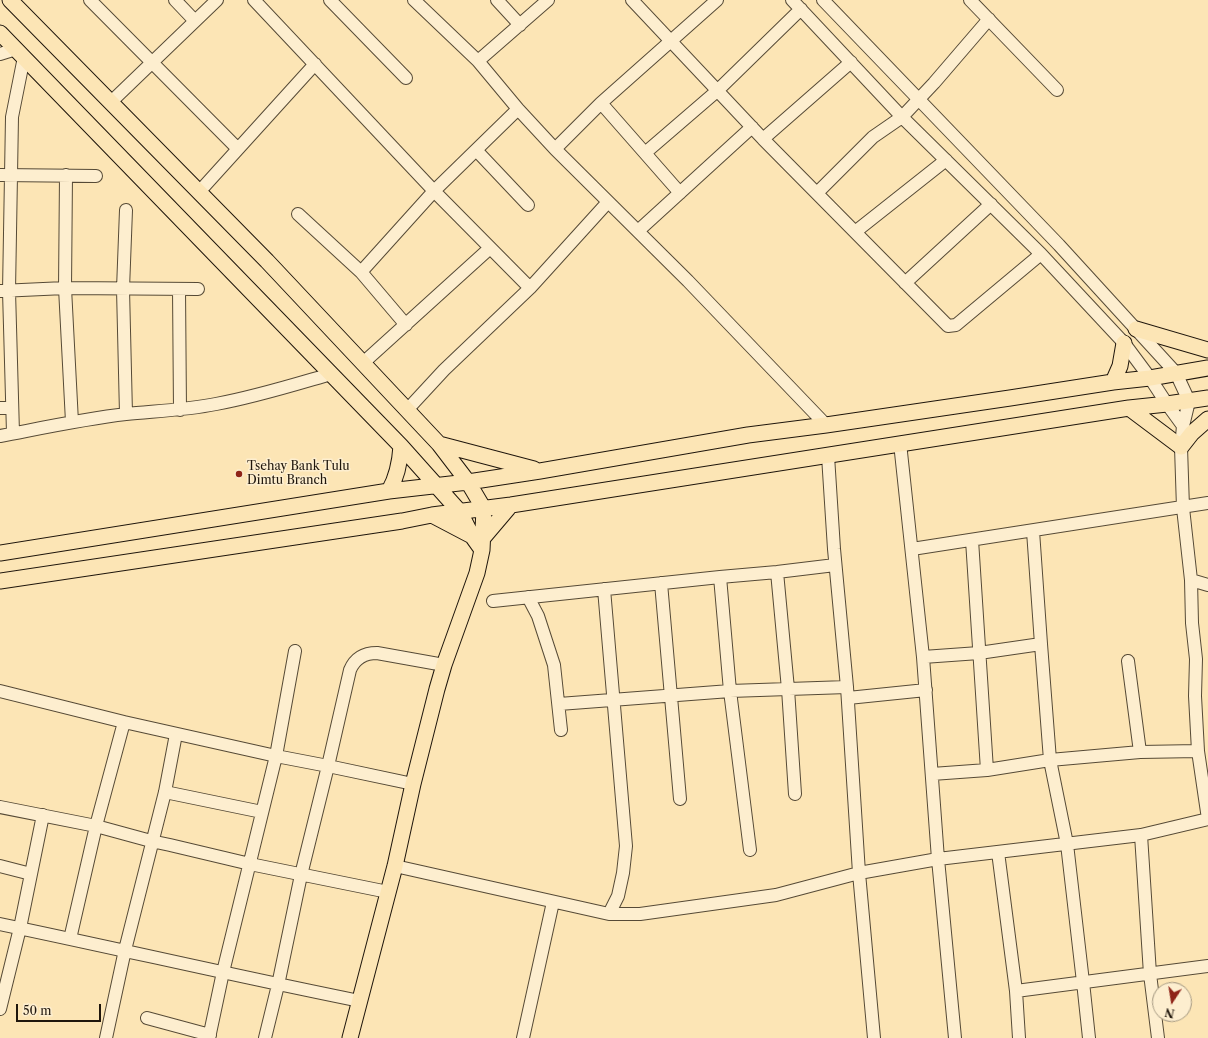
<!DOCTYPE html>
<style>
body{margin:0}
#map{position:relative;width:1208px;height:1038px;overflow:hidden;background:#fce5b5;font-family:"Libre Caslon Text",serif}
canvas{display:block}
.north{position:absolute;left:1152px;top:982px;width:40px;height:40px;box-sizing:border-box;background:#fdeecf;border:1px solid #a49881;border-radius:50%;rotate:192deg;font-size:11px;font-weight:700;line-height:16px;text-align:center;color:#1f160c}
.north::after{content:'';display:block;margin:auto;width:14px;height:18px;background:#8f2418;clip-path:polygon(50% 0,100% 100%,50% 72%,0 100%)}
.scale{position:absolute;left:16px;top:1004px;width:85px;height:18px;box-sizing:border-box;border:2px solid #1f160c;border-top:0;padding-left:5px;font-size:12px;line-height:14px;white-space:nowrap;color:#1f160c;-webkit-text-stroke:3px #fdeecf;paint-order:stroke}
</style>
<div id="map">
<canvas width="1208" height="1038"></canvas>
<div class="north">N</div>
<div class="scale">50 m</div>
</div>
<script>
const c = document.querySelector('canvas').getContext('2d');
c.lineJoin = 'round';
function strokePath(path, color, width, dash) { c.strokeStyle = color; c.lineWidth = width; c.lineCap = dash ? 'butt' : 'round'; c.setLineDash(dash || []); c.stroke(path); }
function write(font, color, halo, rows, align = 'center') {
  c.font = font + ' "Libre Caslon Text",serif'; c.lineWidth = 3; c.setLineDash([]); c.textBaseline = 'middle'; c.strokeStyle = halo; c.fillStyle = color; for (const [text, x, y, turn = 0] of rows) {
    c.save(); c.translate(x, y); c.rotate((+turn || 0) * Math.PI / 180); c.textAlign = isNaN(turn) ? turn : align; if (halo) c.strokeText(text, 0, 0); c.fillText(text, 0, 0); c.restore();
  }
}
const minor = new Path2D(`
 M 90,0 L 238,149
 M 175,0 L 195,21
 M 254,0 L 434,191 L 530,288
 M 330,0 L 406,78
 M 414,0 L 478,61 L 518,109 L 555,149 L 688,281 L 826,425
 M 497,0 L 520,25
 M 632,0 L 763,139 L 948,326 L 956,325 L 1041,254
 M 792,0 L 902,117 L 1041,254 L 1124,343 L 1150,378 L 1167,404 L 1183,426
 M 970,0 L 1057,90
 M 0,54 L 16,49
 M 478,61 L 548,0
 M 111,102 L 217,0
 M 601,103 L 680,193
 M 763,139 L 851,62
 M 555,149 L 601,103 L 717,0
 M 476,150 L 528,205
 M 645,153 L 717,91 L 801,9
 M 0,175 L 96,176
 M 66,175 L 65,288 L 72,422
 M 199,192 L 315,64
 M 817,193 L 873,137 L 902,117 L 934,83 L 989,19
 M 126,210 L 123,289 L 126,414
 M 298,214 L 361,272 L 406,325
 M 638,231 L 752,127
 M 855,232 L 946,160
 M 361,272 L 434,191 L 518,109
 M 905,283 L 991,204
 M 179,289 L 180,410
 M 0,291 L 65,288 L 198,289
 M 363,363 L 490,248
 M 0,408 L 12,408
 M 407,410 L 444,370 L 530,288 L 608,202
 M 13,433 L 9,291 L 12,117 L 24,57
 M 0,436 C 42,428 83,419 126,414 C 156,411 186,410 216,404 C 255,397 293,385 331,374
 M 900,443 L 923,657 L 938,859 L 955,1038
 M 828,456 L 834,549 L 847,687 L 859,873 L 874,1038
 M 972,540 L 987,770
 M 912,549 L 1208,503
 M 777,572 L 788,689 L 795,794
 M 720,577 L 730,691 L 750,850
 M 1191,580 L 1208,585
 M 661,583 L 680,799
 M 604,589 L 626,846 L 623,873 L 618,896 L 609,914
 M 528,597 L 538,616 L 554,665 L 561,730
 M 493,601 L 720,577 L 777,572 L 835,565
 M 1041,644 L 1050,760 L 1067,844 L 1083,982 L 1089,1038
 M 923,657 L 979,653 L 1041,644 L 1033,531
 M 1128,661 L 1140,752
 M 0,691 L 124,722
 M 848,698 L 926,690
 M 559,704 L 730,691 L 847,687
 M 932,774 L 987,770 L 1050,760 L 1140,752 L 1198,751
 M 165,792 L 262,812
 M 0,807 L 96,826 L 151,841 L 170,845 L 250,864 L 388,892
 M 1141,835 L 1150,974 L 1158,1038
 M 998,852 L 1016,991 L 1019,1038
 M 0,866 L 31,874
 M 395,866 L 609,914 L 640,914 L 776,895 L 859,873 L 938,859 L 1141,835 L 1208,819 L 1198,751 L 1195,696 L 1196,659 L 1192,623 L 1191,580 L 1183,508 L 1181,447 L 1183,426 L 1189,401 L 1176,373 L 1059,245 L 823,0
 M 0,924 C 120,949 240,977 360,1001
 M 70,939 L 96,826 L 124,722 L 276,756 L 328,766 L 413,784
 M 1016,991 L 1208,966
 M 0,1009 L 20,928 L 43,815
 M 147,1018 L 210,1035
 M 106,1038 L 125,950 L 165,792 L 176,734
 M 209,1038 L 223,972 L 276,756 L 295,651
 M 265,1038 L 278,985 L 301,875 L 328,766 L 350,670 C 355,658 365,653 377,653 L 444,665
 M 523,1038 L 553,902`);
const major = new Path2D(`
 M 10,0 L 267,261 L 439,444 L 468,482 L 484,509 L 482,550 L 477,573 L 444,665 L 437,689 L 413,784 L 395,866 L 350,1038
 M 0,33 L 401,446 L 460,512 L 472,536 L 482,550
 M 1136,329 L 1208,350
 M 1113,382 L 1120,366 L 1124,343
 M 1129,408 L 1181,447 L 1192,433 L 1208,419
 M 439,444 L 534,469
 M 389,491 C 397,477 400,462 401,446
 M 432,515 L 472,536
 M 483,538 L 511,505
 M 0,553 L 389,491 L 468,482 L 540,471 L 748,435 L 826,425 L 1010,398 L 1113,382 L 1150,378 L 1208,368
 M 0,581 L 402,521 L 432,515 L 511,505 L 1129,408 L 1167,404 L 1208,398`);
strokePath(minor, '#564a36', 14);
strokePath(major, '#1f160c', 17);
strokePath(minor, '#fdeecf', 12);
strokePath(major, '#fce5b5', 15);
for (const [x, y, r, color] of [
 [239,474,4,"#8f2418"]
]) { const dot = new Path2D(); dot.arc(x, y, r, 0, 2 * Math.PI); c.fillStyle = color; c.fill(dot); strokePath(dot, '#fdeecf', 1.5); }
write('12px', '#1f160c', '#fdeecf', [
 ["Tsehay Bank Tulu",247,467],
 ["Dimtu Branch",247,481]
], 'left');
</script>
